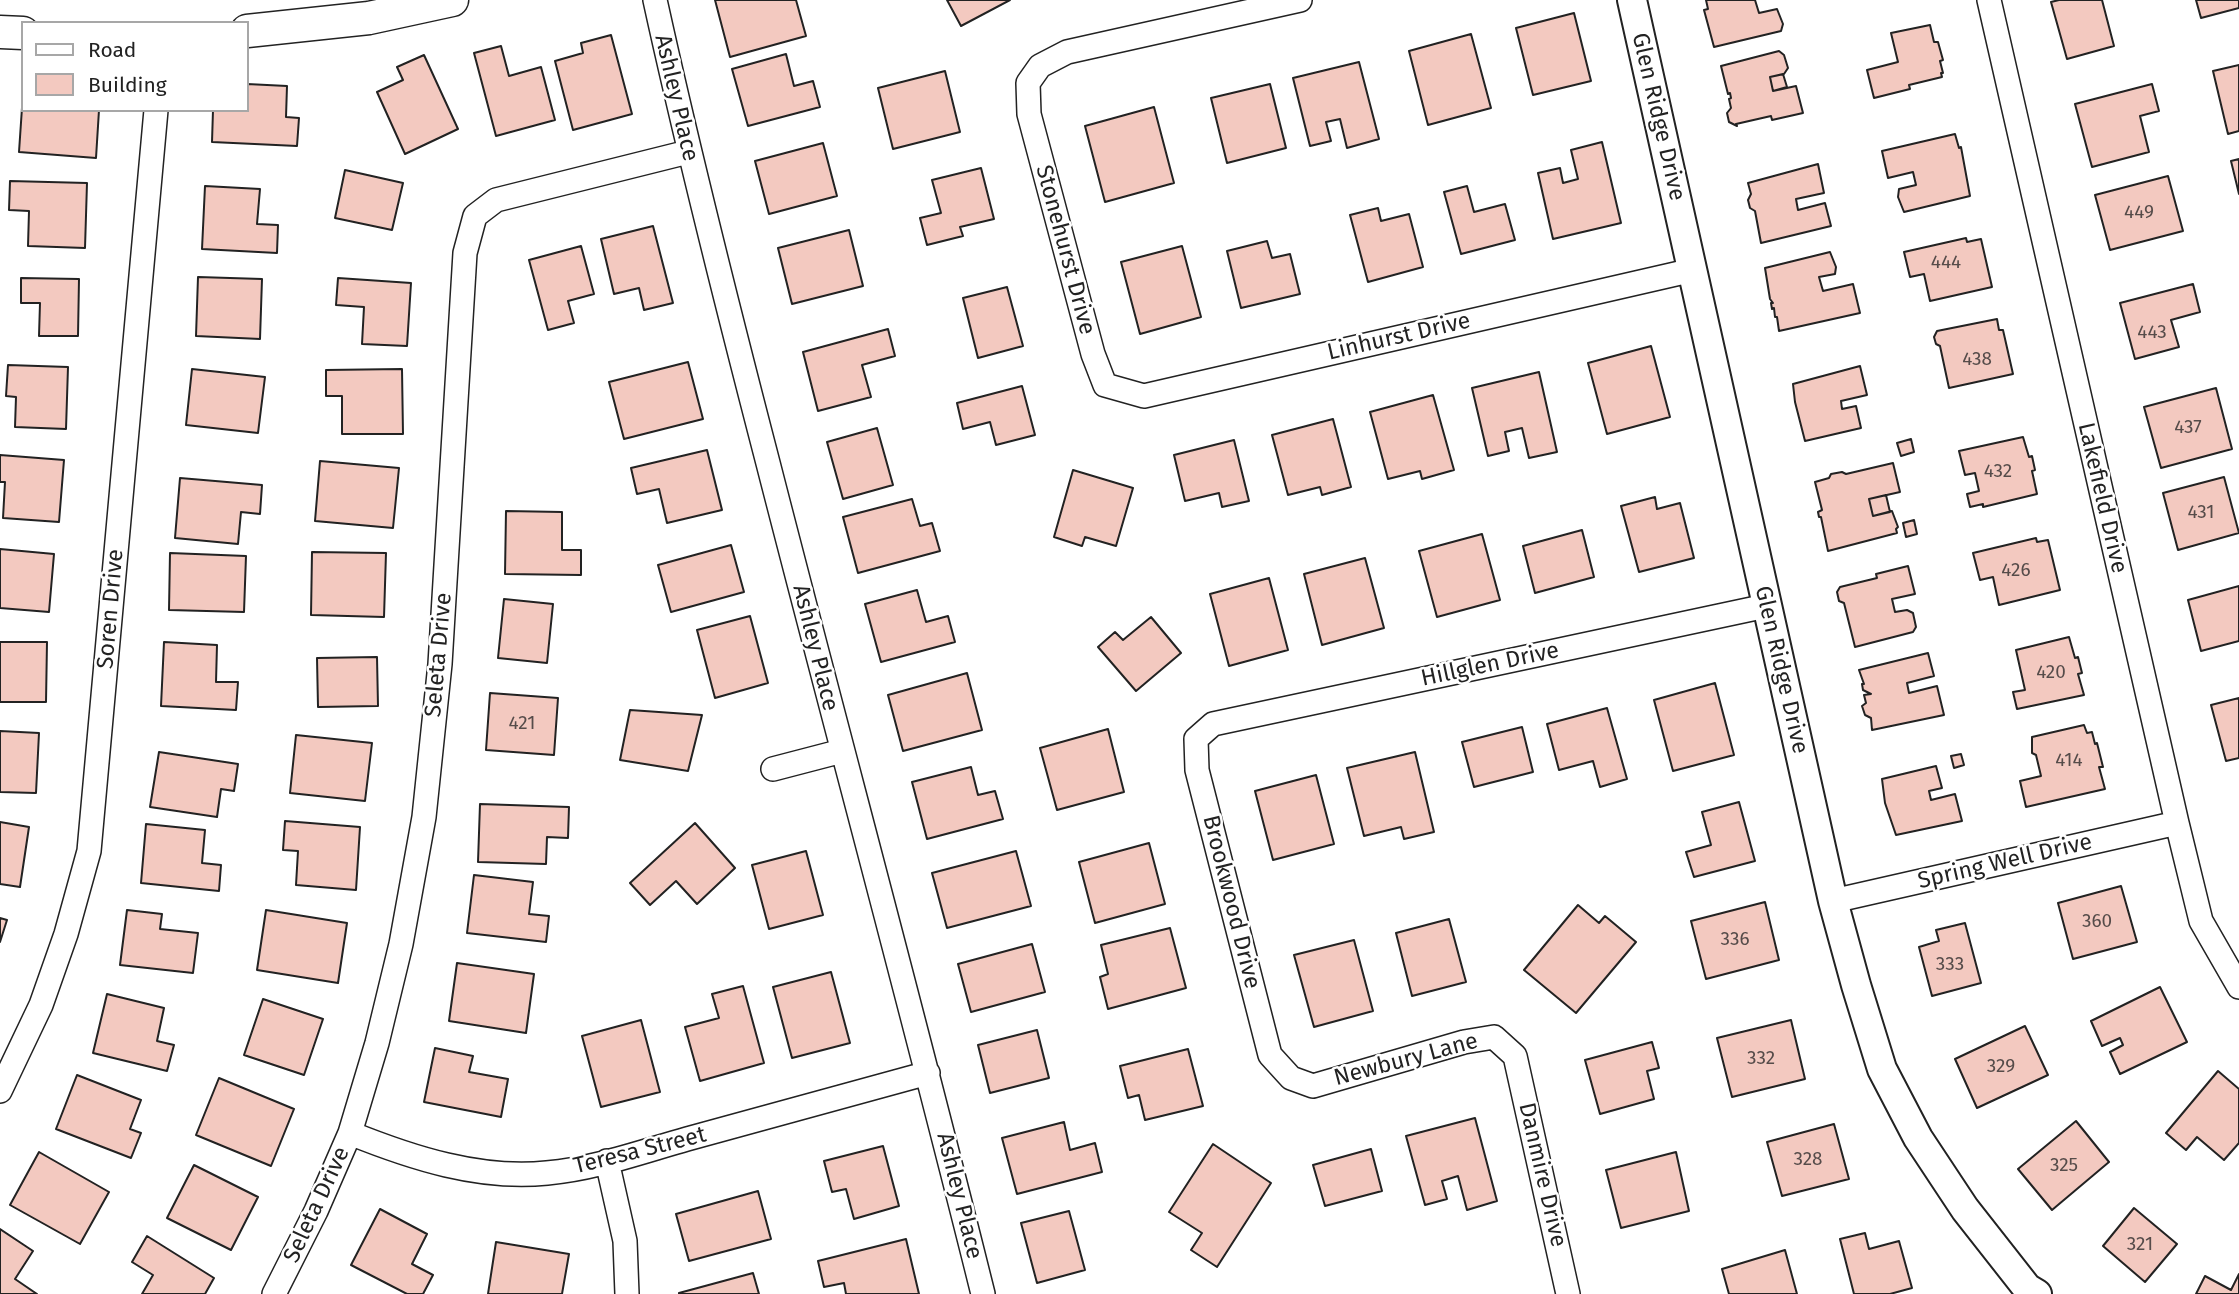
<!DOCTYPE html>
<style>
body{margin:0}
#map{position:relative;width:2239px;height:1294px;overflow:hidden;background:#fff;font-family:"Fira Sans",sans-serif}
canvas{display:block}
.legend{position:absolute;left:21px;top:21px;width:228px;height:91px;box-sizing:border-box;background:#fff;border:2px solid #a7a7a7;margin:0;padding:9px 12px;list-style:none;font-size:21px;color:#222}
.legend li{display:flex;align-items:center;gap:14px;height:35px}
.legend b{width:35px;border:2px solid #a7a7a7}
</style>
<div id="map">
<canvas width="2239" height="1294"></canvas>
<ul class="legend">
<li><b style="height:9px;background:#fff"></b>Road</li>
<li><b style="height:19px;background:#f3c9c0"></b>Building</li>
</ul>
</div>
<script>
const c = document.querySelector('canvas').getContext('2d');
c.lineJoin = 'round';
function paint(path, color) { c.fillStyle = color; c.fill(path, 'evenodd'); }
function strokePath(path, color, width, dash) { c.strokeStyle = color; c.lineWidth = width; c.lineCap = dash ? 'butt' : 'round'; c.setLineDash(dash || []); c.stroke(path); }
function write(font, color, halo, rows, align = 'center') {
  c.font = font + ' "Fira Sans",sans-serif'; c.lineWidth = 5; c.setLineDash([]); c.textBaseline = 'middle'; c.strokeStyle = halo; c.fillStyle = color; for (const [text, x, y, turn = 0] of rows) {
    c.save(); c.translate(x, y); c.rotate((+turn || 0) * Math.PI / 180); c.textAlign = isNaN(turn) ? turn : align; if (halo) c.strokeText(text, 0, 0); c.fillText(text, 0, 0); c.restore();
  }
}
const building = new Path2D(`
 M 715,0 L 796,0 L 806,36 L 730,57 Z
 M 947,0 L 1010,0 L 961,26 Z
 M 1706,0 L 1755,0 L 1759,13 L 1777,9 L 1783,24 L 1781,31 L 1714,47 L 1704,10 L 1708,9 Z
 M 2059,0 L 2102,0 L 2114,46 L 2067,59 L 2051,2 Z
 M 2196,0 L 2239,0 L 2239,8 L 2201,18 Z
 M 1574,13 L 1591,81 L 1533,95 L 1516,28 Z
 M 1930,25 L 1934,42 L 1938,42 L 1943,60 L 1940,61 L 1943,73 L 1941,73 L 1942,77 L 1909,85 L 1910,89 L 1874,98 L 1867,70 L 1898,62 L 1891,33 Z
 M 1471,34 L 1491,108 L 1428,125 L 1409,51 Z
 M 611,35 L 632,114 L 573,130 L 555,61 L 583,53 L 581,43 Z
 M 501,46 L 509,76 L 541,67 L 555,120 L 496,136 L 474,53 Z
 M 1779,51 L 1784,55 L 1788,68 L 1784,74 L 1770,77 L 1773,91 L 1796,86 L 1803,113 L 1772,120 L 1771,116 L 1736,124 L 1737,126 L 1729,122 L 1727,113 L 1731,108 L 1729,99 L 1731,98 L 1730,93 L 1728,94 L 1721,66 Z
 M 786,54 L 794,86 L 813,81 L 820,107 L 748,126 L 732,69 Z
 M 424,55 L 458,129 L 405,154 L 377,92 L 403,80 L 397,67 Z
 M 1359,62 L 1379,139 L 1347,148 L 1340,119 L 1326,122 L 1331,141 L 1310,146 L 1293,78 Z
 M 2239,65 L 2239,131 L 2228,134 L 2213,71 Z
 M 945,71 L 960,132 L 893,149 L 878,88 Z
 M 1783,74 L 1787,87 L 1773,91 L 1770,77 Z
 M 247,84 L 287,86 L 286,117 L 299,118 L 297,146 L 212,142 L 213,110 L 247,110 Z
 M 1270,84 L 1286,148 L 1227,163 L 1211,98 Z
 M 2152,84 L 2159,111 L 2140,116 L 2149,152 L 2092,167 L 2075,104 Z
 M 23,93 L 23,110 L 99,110 L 96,158 L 19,152 Z
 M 1154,107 L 1174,183 L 1105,202 L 1085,126 Z
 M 1955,134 L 1959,148 L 1961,147 L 1970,196 L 1904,212 L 1898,197 L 1899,189 L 1916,185 L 1913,172 L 1888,178 L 1882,151 Z
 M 1602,142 L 1621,223 L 1553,239 L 1538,173 L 1560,168 L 1563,183 L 1578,179 L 1571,150 Z
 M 823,143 L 837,196 L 769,214 L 755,161 Z
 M 2239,159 L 2239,194 L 2231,161 Z
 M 1818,164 L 1824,193 L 1796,199 L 1798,210 L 1825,203 L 1831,226 L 1761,243 L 1755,211 L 1750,208 L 1748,200 L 1751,194 L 1748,183 Z
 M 981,168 L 994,219 L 960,227 L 963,236 L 927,245 L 920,218 L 941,213 L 932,180 Z
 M 345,170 L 403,183 L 392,230 L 335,218 Z
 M 2168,176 L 2183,231 L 2110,250 L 2095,195 Z
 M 10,181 L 87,183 L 85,248 L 28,246 L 29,211 L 9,210 Z
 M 205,186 L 260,189 L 257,224 L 278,225 L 277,253 L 202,249 Z
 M 1467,186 L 1474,212 L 1505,204 L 1515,240 L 1461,254 L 1444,192 Z
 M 1378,208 L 1381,221 L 1409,214 L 1423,267 L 1368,282 L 1350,215 Z
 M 653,226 L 673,303 L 644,310 L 639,288 L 614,294 L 601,239 Z
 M 849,230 L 863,286 L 792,304 L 778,248 Z
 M 1966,238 L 1967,242 L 1981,239 L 1992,287 L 1930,301 L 1924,274 L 1910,277 L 1904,252 Z
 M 1267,241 L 1272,258 L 1290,254 L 1300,294 L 1241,308 L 1227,251 Z
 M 581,246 L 594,294 L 568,301 L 574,323 L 548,330 L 529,260 Z
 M 1182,246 L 1201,317 L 1140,334 L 1121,262 Z
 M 1830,252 L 1836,267 L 1835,274 L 1819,277 L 1823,291 L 1853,284 L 1860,313 L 1779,331 L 1777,317 L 1775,317 L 1774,308 L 1772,309 L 1771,303 L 1773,303 L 1770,299 L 1765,268 Z
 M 198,277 L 262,279 L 260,339 L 196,336 Z
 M 21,278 L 79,279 L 78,336 L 39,336 L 40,303 L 21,303 Z
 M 338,278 L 411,283 L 407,346 L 362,344 L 364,307 L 336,305 Z
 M 2193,284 L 2200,312 L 2171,320 L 2179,347 L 2135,359 L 2120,303 Z
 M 1007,287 L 1023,346 L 978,358 L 963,298 Z
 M 1997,319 L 1999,330 L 2003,330 L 2013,374 L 1949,388 L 1940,346 L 1936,344 L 1934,337 L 1937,331 Z
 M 888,329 L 895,356 L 862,365 L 871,397 L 818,411 L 803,352 Z
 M 1651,346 L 1670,417 L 1607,434 L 1588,363 Z
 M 688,362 L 703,419 L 624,439 L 609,382 Z
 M 8,365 L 68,367 L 66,429 L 15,427 L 16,397 L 6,396 Z
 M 1860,366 L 1867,395 L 1841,401 L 1842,409 L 1856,406 L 1861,428 L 1805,441 L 1795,402 L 1793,384 Z
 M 192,369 L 265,377 L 258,433 L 186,425 Z
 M 402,369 L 403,434 L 342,434 L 342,396 L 326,396 L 326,370 Z
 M 1539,372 L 1557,452 L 1529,458 L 1522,428 L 1505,432 L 1509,451 L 1488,456 L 1472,388 Z
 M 1022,386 L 1035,435 L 996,445 L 990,422 L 963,429 L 957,403 Z
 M 2216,388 L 2232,449 L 2161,468 L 2144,407 Z
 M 1433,395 L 1454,470 L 1422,479 L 1420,471 L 1388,479 L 1370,412 Z
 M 1333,419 L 1351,487 L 1322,495 L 1320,487 L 1288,495 L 1272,435 Z
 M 877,428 L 893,485 L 843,499 L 827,442 Z
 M 2023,437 L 2029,457 L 2032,456 L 2035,470 L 2032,471 L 2037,494 L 1983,507 L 1983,504 L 1970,507 L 1967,494 L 1979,491 L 1975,473 L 1965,475 L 1959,451 Z
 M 1911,439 L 1914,452 L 1901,456 L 1897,443 Z
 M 1234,440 L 1249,501 L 1222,507 L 1219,493 L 1185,501 L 1174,455 Z
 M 707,450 L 722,510 L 667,523 L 659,489 L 637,494 L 631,468 Z
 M 0,455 L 64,460 L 59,522 L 3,518 L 5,482 L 0,482 Z
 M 320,461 L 399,468 L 393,528 L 315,521 Z
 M 1893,463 L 1900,492 L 1869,499 L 1873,516 L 1892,511 L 1898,527 L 1896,529 L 1897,533 L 1828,551 L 1821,517 L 1819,517 L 1818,512 L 1822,510 L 1815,482 L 1829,478 L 1831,474 L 1842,472 L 1846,474 Z
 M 1073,470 L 1133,488 L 1116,546 L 1085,537 L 1082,546 L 1054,537 Z
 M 2224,477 L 2239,533 L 2178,550 L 2163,493 Z
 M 180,478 L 262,485 L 260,514 L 241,512 L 238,544 L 175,538 Z
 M 1886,495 L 1890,512 L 1873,516 L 1869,499 Z
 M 1655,497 L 1657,509 L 1680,503 L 1694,558 L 1639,572 L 1621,506 Z
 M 912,499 L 920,526 L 932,523 L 940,551 L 858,573 L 843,517 Z
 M 506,511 L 562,512 L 562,550 L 581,550 L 581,575 L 505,574 Z
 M 1914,520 L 1917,534 L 1906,537 L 1903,523 Z
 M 1582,530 L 1594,577 L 1535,593 L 1523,546 Z
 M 1482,534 L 1500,600 L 1437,617 L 1419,551 Z
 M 2036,538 L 2037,542 L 2048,540 L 2060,590 L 1999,605 L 1993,577 L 1980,580 L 1973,553 Z
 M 731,545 L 744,592 L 671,612 L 658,565 Z
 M 0,549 L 54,554 L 49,612 L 0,608 Z
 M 312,552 L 386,553 L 384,617 L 311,615 Z
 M 170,553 L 246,556 L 244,612 L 169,610 Z
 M 1365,558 L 1384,628 L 1322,645 L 1304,574 Z
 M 1908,566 L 1915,594 L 1892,599 L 1895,612 L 1907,610 L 1913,613 L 1916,627 L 1913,632 L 1855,647 L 1844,603 L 1839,601 L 1837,592 L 1840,587 L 1877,578 L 1876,574 Z
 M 1269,578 L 1288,650 L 1229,666 L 1210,594 Z
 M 2239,586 L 2239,641 L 2201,651 L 2188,600 Z
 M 917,590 L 926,622 L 948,616 L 955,642 L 881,662 L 865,604 Z
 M 504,599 L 553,604 L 547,663 L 498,658 Z
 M 750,616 L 768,683 L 715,698 L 697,630 Z
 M 1151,617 L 1181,653 L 1136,691 L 1098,647 L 1115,632 L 1123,640 Z
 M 2069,637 L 2075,658 L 2078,657 L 2082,673 L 2078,674 L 2084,695 L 2017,709 L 2013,692 L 2025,690 L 2016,650 Z
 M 0,642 L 47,642 L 46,702 L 0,702 Z
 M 164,642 L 217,645 L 216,682 L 238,682 L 236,710 L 161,706 Z
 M 1928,653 L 1934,676 L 1907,683 L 1909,693 L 1937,686 L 1944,715 L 1872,730 L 1871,718 L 1865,715 L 1862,706 L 1866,703 L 1864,695 L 1871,694 L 1863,690 L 1862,684 L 1864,684 L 1859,670 Z
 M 377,657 L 378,706 L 318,707 L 317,658 Z
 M 967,673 L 982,730 L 903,751 L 888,695 Z
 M 1715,683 L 1734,755 L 1673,771 L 1654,700 Z
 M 490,693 L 558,698 L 554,755 L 486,750 Z
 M 2239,698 L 2239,758 L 2226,761 L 2211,705 Z
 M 1607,708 L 1627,779 L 1600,787 L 1593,761 L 1559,770 L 1547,724 Z
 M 630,710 L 702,715 L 688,771 L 620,760 Z
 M 2084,725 L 2087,733 L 2092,732 L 2095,744 L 2097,743 L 2103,767 L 2099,767 L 2105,789 L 2026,807 L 2020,781 L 2041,776 L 2036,755 L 2032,753 L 2032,737 Z
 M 1522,727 L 1533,772 L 1474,787 L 1462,742 Z
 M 1108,729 L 1124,792 L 1057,810 L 1040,748 Z
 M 0,731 L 39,733 L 36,793 L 0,792 Z
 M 296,735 L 372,743 L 365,801 L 290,793 Z
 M 159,752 L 238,764 L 234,791 L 221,789 L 217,817 L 150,807 Z
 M 1415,752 L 1434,832 L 1404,839 L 1401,827 L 1364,836 L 1347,768 Z
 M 1961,754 L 1964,765 L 1954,768 L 1951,756 Z
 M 1936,766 L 1942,788 L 1929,791 L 1931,800 L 1955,794 L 1962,821 L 1896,835 L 1885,803 L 1882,779 Z
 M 971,767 L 978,795 L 995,791 L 1003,819 L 927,839 L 912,782 Z
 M 1316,775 L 1334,844 L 1273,860 L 1255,791 Z
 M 1739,802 L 1755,861 L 1694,877 L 1686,852 L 1711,845 L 1702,812 Z
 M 480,804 L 569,807 L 568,838 L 547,837 L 546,864 L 478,862 Z
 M 285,821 L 360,827 L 356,890 L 296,885 L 298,851 L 283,850 Z
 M 0,822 L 29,827 L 20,887 L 0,884 Z
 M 695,823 L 735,868 L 697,904 L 676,881 L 650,905 L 630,883 Z
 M 146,824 L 205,830 L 202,863 L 221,865 L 219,891 L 141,883 Z
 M 1149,843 L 1165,904 L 1095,923 L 1079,862 Z
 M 806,851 L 823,915 L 769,929 L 752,865 Z
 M 1016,851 L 1031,906 L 947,928 L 932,873 Z
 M 474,875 L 533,882 L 529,914 L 549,916 L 546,942 L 467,933 Z
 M 2121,886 L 2137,942 L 2073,959 L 2058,903 Z
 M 1765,902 L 1779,960 L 1706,979 L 1691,921 Z
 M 1578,905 L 1599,923 L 1605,916 L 1636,942 L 1576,1013 L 1524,970 Z
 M 127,910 L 162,914 L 160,929 L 198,933 L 193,973 L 120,965 Z
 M 266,910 L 347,923 L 338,983 L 257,970 Z
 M 0,918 L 7,920 L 0,942 Z
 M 1449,919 L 1466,982 L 1412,996 L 1396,933 Z
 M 1965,923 L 1981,983 L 1932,996 L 1919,947 L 1939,941 L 1936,930 Z
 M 1170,928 L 1186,988 L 1108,1009 L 1100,977 L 1108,974 L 1101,945 Z
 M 1354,940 L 1373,1011 L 1314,1027 L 1294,955 Z
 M 1032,944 L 1045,992 L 971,1012 L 958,964 Z
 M 457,963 L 534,974 L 526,1033 L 449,1021 Z
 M 831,972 L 850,1043 L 792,1058 L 773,987 Z
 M 743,986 L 764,1063 L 700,1081 L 685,1027 L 719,1018 L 712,994 Z
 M 2160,987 L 2187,1042 L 2120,1074 L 2110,1052 L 2123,1045 L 2120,1038 L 2102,1046 L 2091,1021 Z
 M 107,994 L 164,1008 L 157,1041 L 174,1045 L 167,1071 L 93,1053 Z
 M 263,999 L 323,1019 L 304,1075 L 244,1055 Z
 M 641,1020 L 660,1092 L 601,1107 L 582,1036 Z
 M 1791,1020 L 1805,1079 L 1732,1097 L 1717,1038 Z
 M 2025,1026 L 2048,1075 L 1977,1108 L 1955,1059 Z
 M 1037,1030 L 1049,1078 L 990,1093 L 978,1045 Z
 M 1652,1042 L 1659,1068 L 1647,1071 L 1654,1099 L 1600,1114 L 1585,1060 Z
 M 435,1048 L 473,1056 L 469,1072 L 508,1079 L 501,1117 L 424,1102 Z
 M 1188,1049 L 1203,1106 L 1145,1120 L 1139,1095 L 1128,1098 L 1120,1066 Z
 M 2218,1071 L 2239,1089 L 2239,1143 L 2224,1160 L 2197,1137 L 2186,1150 L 2166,1133 Z
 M 77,1075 L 141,1100 L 130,1129 L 141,1133 L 131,1158 L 56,1129 Z
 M 219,1078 L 294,1109 L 271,1166 L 196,1135 Z
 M 1475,1118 L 1497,1201 L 1467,1210 L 1458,1176 L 1442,1181 L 1447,1199 L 1425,1205 L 1406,1136 Z
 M 2076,1121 L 2109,1162 L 2052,1210 L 2018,1169 Z
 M 1064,1122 L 1070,1150 L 1095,1143 L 1102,1172 L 1017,1194 L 1002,1138 Z
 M 1834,1124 L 1849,1179 L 1782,1196 L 1767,1142 Z
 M 1213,1144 L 1271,1183 L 1217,1267 L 1191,1250 L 1202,1233 L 1169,1212 Z
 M 883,1146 L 899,1206 L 854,1219 L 846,1189 L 832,1192 L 824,1161 Z
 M 1371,1149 L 1382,1191 L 1325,1206 L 1313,1165 Z
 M 39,1152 L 109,1192 L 80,1244 L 10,1205 Z
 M 1676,1152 L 1689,1211 L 1621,1228 L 1606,1170 Z
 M 194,1165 L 258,1197 L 231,1250 L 167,1218 Z
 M 758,1191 L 771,1239 L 689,1261 L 676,1214 Z
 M 2134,1208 L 2177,1244 L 2145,1282 L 2103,1246 Z
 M 380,1209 L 427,1234 L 412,1264 L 433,1275 L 423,1294 L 407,1294 L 351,1265 Z
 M 1069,1211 L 1085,1270 L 1037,1283 L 1021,1223 Z
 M 0,1229 L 33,1251 L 15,1279 L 37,1294 L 0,1294 Z
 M 1865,1233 L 1869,1249 L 1899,1241 L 1912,1288 L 1890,1294 L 1854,1294 L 1840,1239 Z
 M 147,1236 L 214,1278 L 205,1294 L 142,1294 L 153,1275 L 132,1262 Z
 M 906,1239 L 919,1294 L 846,1294 L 844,1283 L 824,1287 L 818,1261 Z
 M 496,1242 L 569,1254 L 562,1294 L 488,1294 Z
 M 1785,1250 L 1797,1294 L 1729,1294 L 1722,1269 Z
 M 753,1273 L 759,1294 L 679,1294 L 679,1293 Z
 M 2239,1274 L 2239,1294 L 2196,1294 L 2205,1276 L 2231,1290 Z`);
paint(building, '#f3c9c0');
strokePath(building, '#222', 2);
const minor = new Path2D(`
 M 655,0 C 689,155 728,309 768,463 C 839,740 914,1016 983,1294
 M 1300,0 L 1067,52 L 1040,66 L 1028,83 L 1029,114 L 1093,354 L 1105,385 L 1144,396 L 1693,270
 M 1989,0 L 2177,823 L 2201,921 L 2239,987
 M 773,769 L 842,751
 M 1833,901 L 2177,823
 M 0,1091 L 41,1005 L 66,934 L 89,851 L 156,110
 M 350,1133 C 412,1158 480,1180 547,1173 C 594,1169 641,1152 687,1139 C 767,1117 848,1095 928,1073
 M 607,1161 L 625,1241 L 627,1294
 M 274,1294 L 316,1211 L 350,1133 L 377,1043 L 401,944 L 424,817 L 440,664 L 465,253 L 475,216 L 496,200 L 688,152
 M 1568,1294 L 1515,1056 L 1494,1037 L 1464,1042 L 1313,1086 L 1291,1078 L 1270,1055 L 1197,770 L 1196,739 L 1213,724 L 1766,606`);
const tertiary = new Path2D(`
 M 1632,0 L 1833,901 L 1856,985 L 1882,1069 L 1918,1138 L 1965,1209 L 2027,1288 L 2037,1294`);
const secondary = new Path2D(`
 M 247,31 L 369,18 L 452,0
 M 0,32 L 23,33`);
strokePath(minor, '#222', 26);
strokePath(tertiary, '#222', 32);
strokePath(secondary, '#222', 35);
strokePath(minor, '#fff', 23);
strokePath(tertiary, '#fff', 28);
strokePath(secondary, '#fff', 32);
write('19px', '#564c4a', null, [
 ["449",2139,213],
 ["444",1946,263],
 ["443",2152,333],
 ["438",1977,360],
 ["437",2188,428],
 ["432",1998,472],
 ["431",2201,513],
 ["426",2016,571],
 ["420",2051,673],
 ["421",522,724],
 ["414",2069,761],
 ["360",2097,922],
 ["336",1735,940],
 ["333",1950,965],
 ["332",1761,1059],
 ["329",2001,1067],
 ["328",1808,1160],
 ["325",2064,1166],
 ["321",2140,1245]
]);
write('23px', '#222', '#fff', [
 ["Ashley Place",676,98,77],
 ["Glen Ridge Drive",1658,117,77],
 ["Stonehurst Drive",1065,250,75],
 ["Linhurst Drive",1399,337,-13],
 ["Lakefield Drive",2102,498,77],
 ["Soren Drive",111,609,-85],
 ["Ashley Place",815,648,76],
 ["Seleta Drive",439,655,-85],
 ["Hillglen Drive",1490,665,-12],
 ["Glen Ridge Drive",1781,670,77],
 ["Spring Well Drive",2005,862,-13],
 ["Brookwood Drive",1231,902,76],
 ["Newbury Lane",1406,1060,-15],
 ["Teresa Street",640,1151,-14],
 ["Danmire Drive",1542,1175,77],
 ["Ashley Place",959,1196,76],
 ["Seleta Drive",317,1205,-65]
]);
</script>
